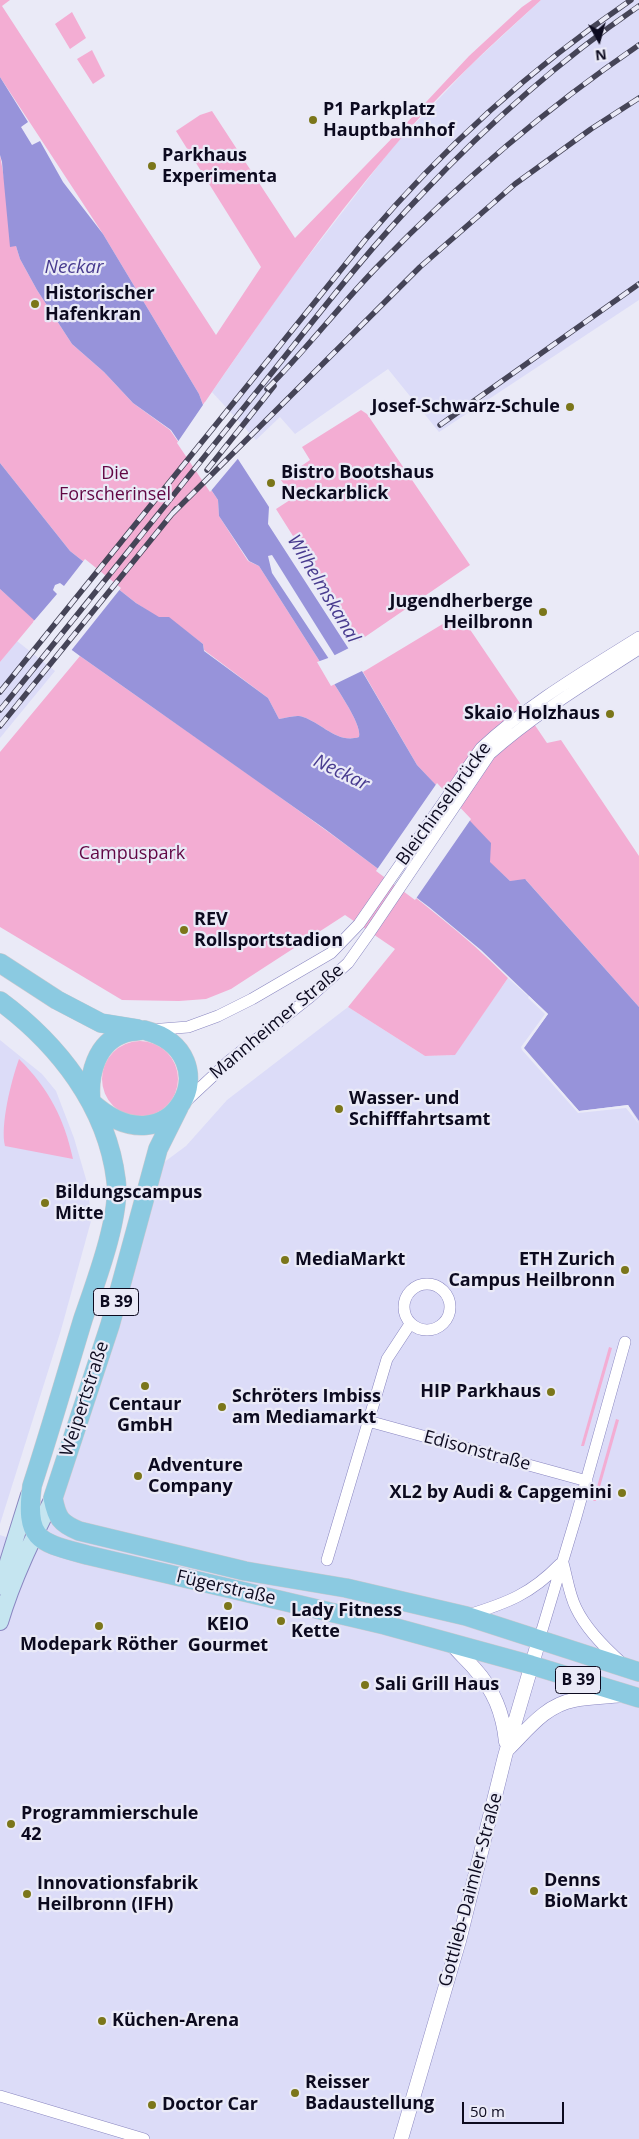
<!DOCTYPE html>
<meta charset="utf-8">
<style>
body{margin:0}
#map{position:relative;width:639px;height:2139px;overflow:hidden;background:#eaeaf7;font-family:"Open Sans",sans-serif}
canvas{display:block}
.north{position:absolute;left:574px;top:15px;width:50px;height:50px;-webkit-text-stroke:4px #eaeaf7;paint-order:stroke;rotate:173deg;font-size:14px;font-weight:700;line-height:20px;text-align:center;color:#0c0a1f}
.north::after{content:'';display:block;margin:auto;width:18px;height:22px;background:#0c0a1f;clip-path:polygon(50% 0,100% 100%,50% 72%,0 100%)}
.scale{position:absolute;left:462px;top:2102px;width:102px;height:22px;box-sizing:border-box;border:2px solid #0c0a1f;border-top:0;padding-left:6px;font-size:15px;line-height:18px;white-space:nowrap;color:#0c0a1f;-webkit-text-stroke:4px #eaeaf7;paint-order:stroke}
</style>
<div id="map">
<canvas width="639" height="2139"></canvas>
<div class="north">N</div>
<div class="scale">50 m</div>
</div>
<script>
const c = document.querySelector('canvas').getContext('2d');
c.lineJoin = 'round';
function paint(path, color) { c.fillStyle = color; c.fill(path, 'evenodd'); }
function strokePath(path, color, width, dash) { c.strokeStyle = color; c.lineWidth = width; c.lineCap = dash ? 'butt' : 'round'; c.setLineDash(dash || []); c.stroke(path); }
function write(font, color, halo, rows, align = 'center') {
  c.font = font + ' "Open Sans",sans-serif'; c.lineWidth = 4.5; c.setLineDash([]); c.textBaseline = 'middle'; c.strokeStyle = halo; c.fillStyle = color; for (const [text, x, y, turn = 0] of rows) {
    c.save(); c.translate(x, y); c.rotate((+turn || 0) * Math.PI / 180); c.textAlign = isNaN(turn) ? turn : align; if (halo) c.strokeText(text, 0, 0); c.fillText(text, 0, 0); c.restore();
  }
}
paint(new Path2D(`
 M 541,0 L 639,0 L 639,300 L 439,432 L 388,369 L 295,434 L 280,417 L 256,440 L 212,392 L 286,285 L 392,148 L 470,66 Z
 M 17,641 L 55,671 L 0,738 L 0,662 Z
 M 508,978 L 548,1014 L 628,1105 L 639,1121 L 639,2139 L 0,2139 L 0,1535 L 41,1549 L 148,1177 L 159,1166 L 186,1146 L 227,1100 L 348,1007 L 425,1056 L 454,1055 Z
 M 0,1040 L 42,1074 L 56,1091 L 74,1138 L 88,1186 L 91,1221 L 61,1330 L 0,1524 Z`), '#dcdcf8');
paint(new Path2D(`
 M 0,0 L 10,0 L 2,6 L 216,335 L 261,267 L 176,131 L 200,115 L 212,111 L 295,238 L 400,130 L 469,56 L 522,7 L 532,0 L 541,0 C 489,47 437,95 392,149 C 323,230 263,318 203,405 L 199,394 L 103,234 L 0,77 Z
 M 72,12 L 86,38 L 70,49 L 55,24 Z
 M 92,50 L 105,76 L 93,84 L 77,59 Z
 M 0,155 L 16,246 L 20,259 L 37,290 L 72,344 L 104,372 L 133,403 L 170,430 L 218,500 L 219,516 L 248,561 L 259,566 L 324,668 C 332,682 363,724 359,737 C 337,744 322,723 303,717 C 297,714 286,718 279,719 L 268,698 L 204,650 L 203,644 L 169,618 L 159,618 L 136,603 L 70,551 L 0,463 Z
 M 361,410 L 367,414 L 470,565 L 359,641 L 276,509 L 293,498 L 281,480 L 310,460 L 302,447 Z
 M 0,589 L 35,620 L 0,662 Z
 M 446,622 L 458,622 L 469,628 L 547,743 L 561,740 L 639,856 L 639,1007 L 526,880 L 510,881 L 489,862 L 490,843 L 417,765 L 363,672 Z
 M 80,656 C 176,724 274,791 369,862 C 417,899 465,934 508,978 L 455,1055 L 425,1056 L 348,1007 L 395,949 L 345,915 L 231,989 L 206,999 L 179,1001 L 122,1000 L 0,927 L 0,752 Z
 M102 1079a38 38 0 1 1 76 0a38 38 0 1 1-76 0Z
 M 19,1059 C 49,1089 64,1118 73,1159 L 5,1146 C 0,1126 11,1081 19,1059 Z
 M 609,1347 L 612,1348 L 584,1446 L 581,1446 Z
 M 616,1419 L 619,1420 L 596,1501 L 593,1501 Z`), '#f3add3');
paint(new Path2D(`
 M 0,77 L 28,122 L 21,127 L 32,145 L 40,141 L 63,182 L 103,234 L 199,394 L 203,405 L 269,507 L 268,524 L 352,654 L 417,765 L 491,843 L 490,862 L 510,881 L 525,879 L 639,1007 L 639,1121 L 628,1105 L 579,1111 L 523,1048 L 548,1014 L 481,950 L 429,907 L 325,829 L 80,656 L 46,631 L 0,589 L 0,463 L 70,551 L 136,603 L 159,617 L 169,617 L 203,644 L 204,651 L 268,698 L 279,719 C 286,718 297,714 303,717 C 322,723 337,744 359,737 C 363,724 332,682 324,668 L 259,566 L 249,561 L 219,516 L 218,500 L 171,430 L 133,403 L 104,372 L 72,344 L 37,290 L 20,259 L 16,246 L 10,247 L 2,162 L 0,155 ZM 272,555 L 337,659 L 331,662 L 272,573 L 268,556 Z`), '#9793da');
paint(new Path2D(`
 M 205,402 L 241,455 L 210,492 L 177,443 Z
 M 85,559 L 121,588 L 70,652 L 33,622 L 57,594 L 53,590 L 55,585 L 60,583 L 64,586 Z
 M 351,647 L 364,670 L 331,686 L 317,662 L 331,657 L 334,658 L 333,656 Z
 M 437,783 L 471,819 L 415,900 L 376,871 Z
 M 529,996 L 548,1014 L 524,1048 L 579,1111 L 628,1105 L 639,1124 L 626,1108 L 578,1113 L 522,1050 L 521,1047 L 545,1014 L 528,998 Z`), '#eaeaf7');
const minor = new Path2D(`
 M 149,1030 L 188,1027 L 218,1016 L 252,999 L 331,953 L 359,924 L 481,748 C 528,704 585,671 639,637
 M 184,1103 L 229,1061 L 310,997 L 348,963 L 370,932 L 490,754 C 535,714 588,682 639,649
 M404 1307a23 23 0 1 1 46 0a23 23 0 1 1-46 0Z
 M 368,1421 L 587,1481
 M 327,1560 L 387,1359 L 410,1324
 M 563,1563 C 567,1577 569,1594 576,1608 C 586,1629 605,1648 622,1663
 M 468,1615 C 507,1603 531,1594 560,1564
 M 539,1640 L 576,1517 L 625,1342
 M 0,2096 L 144,2139`);
const tertiary = new Path2D(`
 M 450,1642 C 458,1652 466,1659 474,1668 C 494,1690 503,1713 506,1742
 M 509,1748 C 528,1729 546,1705 574,1700 C 589,1697 606,1697 622,1695
 M 401,2139 L 459,1941 L 505,1756 L 539,1640`);
const secondary = new Path2D(`
 M 7,1590 L 8,1562 L 29,1495
 M 0,1622 C 13,1578 33,1538 53,1498`);
const primary = new Path2D(`
 M 0,963 L 57,1000 L 101,1023 L 138,1029
 M 0,1001 C 58,1044 107,1106 116,1180 C 121,1216 95,1284 83,1319 C 66,1375 50,1431 32,1486 C 25,1541 39,1542 87,1555 L 385,1625 L 531,1665 L 639,1698
 M 144,1030 C 234,1053 172,1176 91,1102 C 88,1075 96,1042 125,1033 C 131,1031 138,1031 144,1030 Z
 M 179,1107 L 158,1149 L 110,1325 L 53,1498 C 57,1518 60,1523 79,1531 L 245,1571 L 346,1588 L 466,1616 L 639,1672`);
strokePath(minor, '#8986c0', 12);
strokePath(tertiary, '#8986c0', 15);
strokePath(secondary, '#8986c0', 18);
strokePath(primary, '#cac9ce', 20);
strokePath(minor, '#fff', 11);
strokePath(tertiary, '#fff', 14);
strokePath(secondary, '#c5e5f0', 16);
strokePath(primary, '#8bcae1', 19);
const rail = new Path2D(`
 M 267,389 C 306,350 340,305 379,265 C 458,184 545,109 639,45
 M 440,425 L 639,284
 M 207,470 L 274,386
 M 172,514 L 420,267 L 515,184 L 591,129 L 639,98
 M 0,692 L 365,240 C 443,148 531,68 631,0
 M 0,710 C 84,607 167,503 250,400 C 306,331 360,258 422,194 C 488,124 559,61 639,6
 M 0,726 L 176,509`);
strokePath(rail, '#454457', 5.5);
strokePath(rail, '#eaeaf7', 4, [11]);
for (const [x, y, r, color] of [
 [313,120,5,"#7b761a"],
 [152,166,5,"#7b761a"],
 [35,304,5,"#7b761a"],
 [570,407,5,"#7b761a"],
 [271,483,5,"#7b761a"],
 [543,612,5,"#7b761a"],
 [610,714,5,"#7b761a"],
 [184,930,5,"#7b761a"],
 [339,1109,5,"#7b761a"],
 [45,1203,5,"#7b761a"],
 [285,1260,5,"#7b761a"],
 [625,1270,5,"#7b761a"],
 [145,1386,5,"#7b761a"],
 [551,1392,5,"#7b761a"],
 [222,1407,5,"#7b761a"],
 [138,1476,5,"#7b761a"],
 [622,1493,5,"#7b761a"],
 [228,1606,5,"#7b761a"],
 [281,1621,5,"#7b761a"],
 [99,1626,5,"#7b761a"],
 [365,1685,5,"#7b761a"],
 [11,1824,5,"#7b761a"],
 [534,1891,5,"#7b761a"],
 [27,1894,5,"#7b761a"],
 [102,2021,5,"#7b761a"],
 [295,2093,5,"#7b761a"],
 [152,2105,5,"#7b761a"]
]) { const dot = new Path2D(); dot.arc(x, y, r, 0, 2 * Math.PI); c.fillStyle = color; c.fill(dot); strokePath(dot, '#eaeaf7', 2); }
for (const [x, y, w] of [
 [116,1302,45],
 [578,1680,45]
]) { const box = new Path2D(); box.roundRect(x - w / 2, y - 13.5, w, 27, 4); c.fillStyle = '#eaeaf7'; c.fill(box); strokePath(box, '#0c0a1f', 1); }
write('bold 16px', '#0c0a1f', null, [
 ["B 39",116,1302],
 ["B 39",578,1680]
]);
write('bold 18px', '#0c0a1f', '#eaeaf7', [
 ["P1 Parkplatz",323,110],
 ["Hauptbahnhof",323,131],
 ["Parkhaus",162,156],
 ["Experimenta",162,177],
 ["Historischer",45,294],
 ["Hafenkran",45,315],
 ["Josef-Schwarz-Schule",560,407,"right"],
 ["Bistro Bootshaus",281,473],
 ["Neckarblick",281,494],
 ["Jugendherberge",533,602,"right"],
 ["Heilbronn",533,623,"right"],
 ["Skaio Holzhaus",600,714,"right"],
 ["REV",194,920],
 ["Rollsportstadion",194,941],
 ["Wasser- und",349,1099],
 ["Schifffahrtsamt",349,1120],
 ["Bildungscampus",55,1193],
 ["Mitte",55,1214],
 ["MediaMarkt",295,1260],
 ["ETH Zurich",615,1260,"right"],
 ["Campus Heilbronn",615,1281,"right"],
 ["HIP Parkhaus",541,1392,"right"],
 ["Schröters Imbiss",232,1397],
 ["am Mediamarkt",232,1418],
 ["Centaur",145,1405,"center"],
 ["GmbH",145,1426,"center"],
 ["Adventure",148,1466],
 ["Company",148,1487],
 ["XL2 by Audi & Capgemini",612,1493,"right"],
 ["Lady Fitness",291,1611],
 ["Kette",291,1632],
 ["KEIO",228,1625,"center"],
 ["Gourmet",228,1646,"center"],
 ["Modepark Röther",99,1645,"center"],
 ["Sali Grill Haus",375,1685],
 ["Programmierschule",21,1814],
 ["42",21,1835],
 ["Denns",544,1881],
 ["BioMarkt",544,1902],
 ["Innovationsfabrik",37,1884],
 ["Heilbronn (IFH)",37,1905],
 ["Küchen-Arena",112,2021],
 ["Reisser",305,2083],
 ["Badaustellung",305,2104],
 ["Doctor Car",162,2105]
], 'left');
write('18px', '#610644', '#eaeaf7', [
 ["Die",115,474],
 ["Forscherinsel",115,495],
 ["Campuspark",132,854]
]);
write('18px', '#0c0a1f', '#eaeaf7', [
 ["Bleichinselbrücke",444,804,-54],
 ["Mannheimer Straße",277,1022,-40],
 ["Weipertstraße",85,1399,-72],
 ["Edisonstraße",477,1451,15],
 ["Fügerstraße",226,1588,13],
 ["Gottlieb-Daimler-Straße",471,1890,-75]
]);
write('italic 19px', '#483b8f', '#eaeaf7', [
 ["Neckar",74,268],
 ["Wilhelmskanal",323,589,59],
 ["Neckar",341,773,26]
]);
</script>
